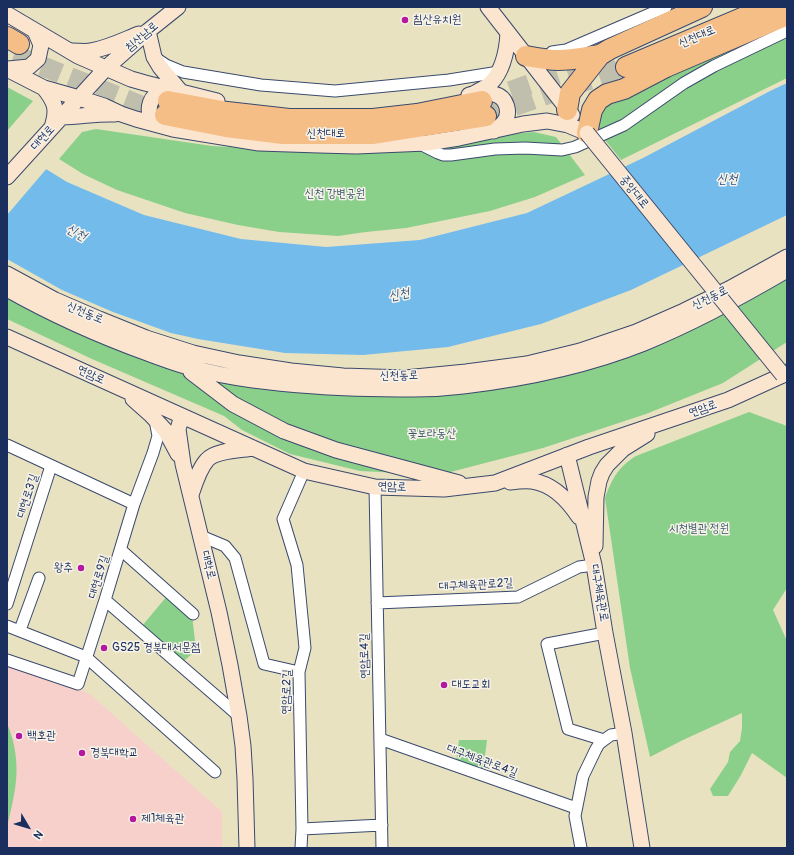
<!DOCTYPE html>
<meta charset="utf-8">
<style>
body{margin:0}
#map{position:relative;width:794px;height:855px;overflow:hidden;background:#e9e2c1;font-family:Pangolin,sans-serif}
canvas{display:block}
.frame{position:absolute;inset:0;border:8px solid #1b2f5e;pointer-events:none}
.north{position:absolute;left:8px;top:807px;width:40px;height:40px;-webkit-text-stroke:3px #f7f3e8;paint-order:stroke;rotate:128deg;font-size:11px;font-weight:700;line-height:16px;text-align:center;color:#1b2f5e}
.north::after{content:'';display:block;margin:auto;width:14px;height:18px;background:#1b2f5e;clip-path:polygon(50% 0,100% 100%,50% 72%,0 100%)}
</style>
<div id="map">
<canvas width="794" height="855"></canvas>
<div class="frame"></div>
<div class="north">N</div>
</div>
<script>
const c = document.querySelector('canvas').getContext('2d');
c.lineJoin = 'round';
function paint(path, color) { c.fillStyle = color; c.fill(path, 'evenodd'); }
function strokePath(path, color, width, dash) { c.strokeStyle = color; c.lineWidth = width; c.lineCap = dash ? 'butt' : 'round'; c.setLineDash(dash || []); c.stroke(path); }
function write(font, color, halo, rows, align = 'center') {
  c.font = font + ' Pangolin,"Poor Story",sans-serif'; c.lineWidth = 3; c.setLineDash([]); c.textBaseline = 'middle'; c.strokeStyle = halo; c.fillStyle = color; for (const [text, x, y, turn = 0] of rows) {
    c.save(); c.translate(x, y); c.rotate((+turn || 0) * Math.PI / 180); c.textAlign = isNaN(turn) ? turn : align; if (halo) c.strokeText(text, 0, 0); c.fillText(text, 0, 0); c.restore();
  }
}
paint(new Path2D(`
 M 7,665 L 79,689 L 91,695 L 222,812 L 222,848 L 7,848 Z`), '#f7d0cc');
paint(new Path2D(`
 M 787,7 L 787,78 L 621,160 L 601,135 L 593,127 L 595,106 Z
 M 7,87 L 33,101 L 7,131 Z
 M 96,129 L 212,146 L 320,152 L 534,132 L 556,137 L 585,175 L 535,197 L 490,211 L 406,228 L 366,232 L 338,236 L 279,232 L 238,225 L 185,213 L 117,190 L 83,174 L 59,159 L 82,132 Z
 M 787,278 L 787,342 L 723,383 L 646,414 L 543,448 L 439,475 L 360,471 L 290,454 L 242,430 L 224,416 L 92,359 L 7,319 L 7,295 L 178,370 L 454,394 L 510,388 L 577,372 Z
 M 749,412 L 787,426 L 787,588 L 773,610 L 787,641 L 787,778 L 752,753 L 741,775 L 728,796 L 713,796 L 710,789 L 728,762 L 730,752 L 740,741 L 742,728 L 742,713 L 683,740 L 650,757 L 630,668 L 605,498 C 612,479 618,467 636,456 Z
 M 167,596 L 192,615 L 196,650 L 184,661 L 142,626 Z
 M 7,724 C 10,729 11,735 13,741 C 21,774 14,796 7,828 Z
 M 459,740 L 487,740 L 483,771 L 456,762 Z`), '#8bd08a');
paint(new Path2D(`
 M 787,83 L 787,215 L 631,290 L 541,324 L 448,347 L 363,355 L 285,353 L 198,339 L 171,333 L 113,312 L 62,290 L 7,259 L 7,145 L 67,182 L 144,215 L 241,239 L 326,247 L 420,240 L 527,213 L 643,158 L 770,91 Z`), '#73bbeb');
paint(new Path2D(`
 M 7,143 L 48,167 L 7,215 Z`), '#e9e2c1');
strokePath(new Path2D(`
 M 14,55 L 165,115
 M 482,101 L 599,60
 M 486,116 L 626,67`), '#c0bead', 20, [20, 10]);
const street = new Path2D(`
 M 552,52 L 566,50 L 666,7
 M 157,59 L 166,65 L 183,72 L 261,85 L 335,91 L 449,80 L 499,72
 M 418,143 L 438,153 L 443,155 L 451,155 L 495,149 L 525,148 L 562,150 L 575,147 L 624,125 L 684,83 L 714,66 L 787,31
 M 7,445 L 134,504
 M 375,487 L 382,848
 M 201,536 L 225,546 L 235,558 L 264,664 L 299,672
 M 121,550 L 193,614
 M 105,600 L 239,716
 M 377,603 L 518,597 L 579,567 L 594,565
 M 7,604 L 51,466
 M 7,626 L 86,657 L 215,772
 M 20,630 L 39,578
 M 7,660 L 78,684 L 105,600 L 134,504 L 153,453 L 158,436 L 155,420
 M 380,739 L 576,808
 M 604,740 L 568,729 L 547,644 L 605,633
 M 302,829 L 382,825
 M 301,848 L 302,829 L 299,672 L 305,648 L 297,565 L 283,519 L 304,471
 M 581,848 L 575,816 L 583,776 L 596,749 L 599,744 L 604,740 L 611,735 L 624,733`);
const secondary = new Path2D(`
 M 488,7 L 572,115
 M 7,14 L 78,56 L 131,79 L 145,83 L 217,101
 M 148,31 L 154,57 L 160,67 L 181,92
 M 72,51 C 79,51 85,52 91,51 C 108,48 124,40 139,34
 M 7,69 L 44,88 L 79,98 L 104,106 L 121,114 L 136,119 L 173,129 L 259,143 L 319,145 L 356,146 L 427,143 L 459,138 L 523,124 L 547,121 L 568,125 L 587,133
 M 8,69 L 29,67 L 38,59 L 41,45 L 35,31
 M 44,88 C 55,102 58,109 52,127
 M 475,93 C 480,90 487,87 491,83 C 503,70 507,51 508,33
 M 469,95 C 475,93 488,92 494,94 C 507,97 511,113 504,122 C 501,126 497,128 494,131
 M 62,117 C 80,117 97,113 115,114
 M 158,125 C 156,122 153,120 151,117 C 147,109 150,95 161,93 C 165,92 170,93 174,93
 M 7,177 L 106,68 L 148,31 L 178,7
 M 7,274 L 55,300 L 99,319 L 146,338 L 193,353 L 239,363 L 291,371 L 343,376 L 405,378 L 466,372 L 527,364 L 580,351 L 636,332 L 684,311 L 729,289 L 787,257
 M 7,289 C 53,315 100,336 150,354 C 164,359 178,365 193,368 C 232,379 274,383 315,386 C 348,389 381,389 414,389 C 430,389 447,388 463,386 C 522,379 589,365 644,343 C 693,323 741,297 787,270
 M 7,337 L 304,471 L 375,487 L 444,489 L 495,483 L 589,447 L 728,400 L 783,375 L 787,372
 M 192,367 L 191,372 L 233,404 L 284,431 L 336,450 L 459,483
 M 133,399 L 151,415 L 165,430 L 178,454
 M 182,416 L 178,429 L 183,464 L 219,612 L 230,665 L 239,716 L 243,746 L 245,779 L 247,848
 M 567,455 L 594,565 L 605,633 L 624,733 L 642,848
 M 510,482 C 517,481 525,480 532,481 C 553,484 568,500 579,517
 M 191,495 C 195,483 199,469 207,460 C 215,450 241,450 253,448
 M 595,546 L 596,497 L 599,481 L 602,473 L 607,465 L 623,449 L 647,434`);
const highway = new Path2D(`
 M 7,37 L 19,44
 M 526,56 C 537,58 547,60 558,60 C 572,60 586,57 600,55
 M 626,67 L 768,7
 M 168,101 L 227,112 L 289,119 L 373,119 L 417,114 L 482,101
 M 567,110 L 570,93 L 600,55 L 610,49 L 702,7
 M 165,115 L 226,127 L 283,134 L 372,134 L 486,116
 M 587,133 L 592,110 L 598,100 L 607,94 L 624,89 L 666,67 L 787,15`);
strokePath(street, '#3a4a6d', 13);
strokePath(secondary, '#3a4a6d', 17);
strokePath(highway, '#3a4a6d', 22);
strokePath(street, '#fff', 11);
strokePath(secondary, '#fbe5cf', 15);
strokePath(highway, '#f6be87', 20);
const secondaryBridge = new Path2D(`
 M 587,133 L 783,375`);
strokePath(secondaryBridge, '#3a4a6d', 17, []);
strokePath(secondaryBridge, '#fbe5cf', 15);
for (const [x, y, r, color] of [
 [405,20,4,"#b5179e"],
 [81,568,4,"#b5179e"],
 [104,648,4,"#b5179e"],
 [444,685,4,"#b5179e"],
 [19,736,4,"#b5179e"],
 [82,753,4,"#b5179e"],
 [133,819,4,"#b5179e"]
]) { const dot = new Path2D(); dot.arc(x, y, r, 0, 2 * Math.PI); c.fillStyle = color; c.fill(dot); strokePath(dot, '#f7f3e8', 1.5); }
write('12px', '#1b2f5e', '#f7f3e8', [
 ["침산유치원",413,20],
 ["왕추",73,568,"right"],
 ["GS25 경북대서문점",112,648],
 ["대도교회",452,685],
 ["백호관",27,736],
 ["경북대학교",90,753],
 ["제1체육관",141,819]
], 'left');
write('12px', '#1b2f5e', '#f7f3e8', [
 ["침산남로",142,37,-40],
 ["신천대로",697,37,-23],
 ["신천대로",326,134],
 ["대현로",43,138,-48],
 ["중앙대로",634,192,51],
 ["신천동로",710,298,-26],
 ["신천동로",85,313,23],
 ["연암로",91,375,25],
 ["신천동로",399,376,-1],
 ["연암로",703,409,-19],
 ["연암로",392,487,2],
 ["대현로3길",28,496,-72],
 ["대학로",208,565,76],
 ["대현로9길",99,577,-73],
 ["대구체육관로2길",476,585,-3],
 ["대구체육관로",599,593,80],
 ["연암로4길",365,656,-91],
 ["연암로2길",287,692,-88],
 ["대구체육관로4길",482,761,20]
]);
write('12px', '#375769', '#f7f3e8', [
 ["신천 강변공원",335,194],
 ["꽃보라동산",432,434],
 ["시청별관 정원",699,529]
]);
write('italic 13px', '#315281', '#f7f3e8', [
 ["신천",727,180],
 ["신천",76,233,29],
 ["신천",399,295,-12]
]);
</script>
